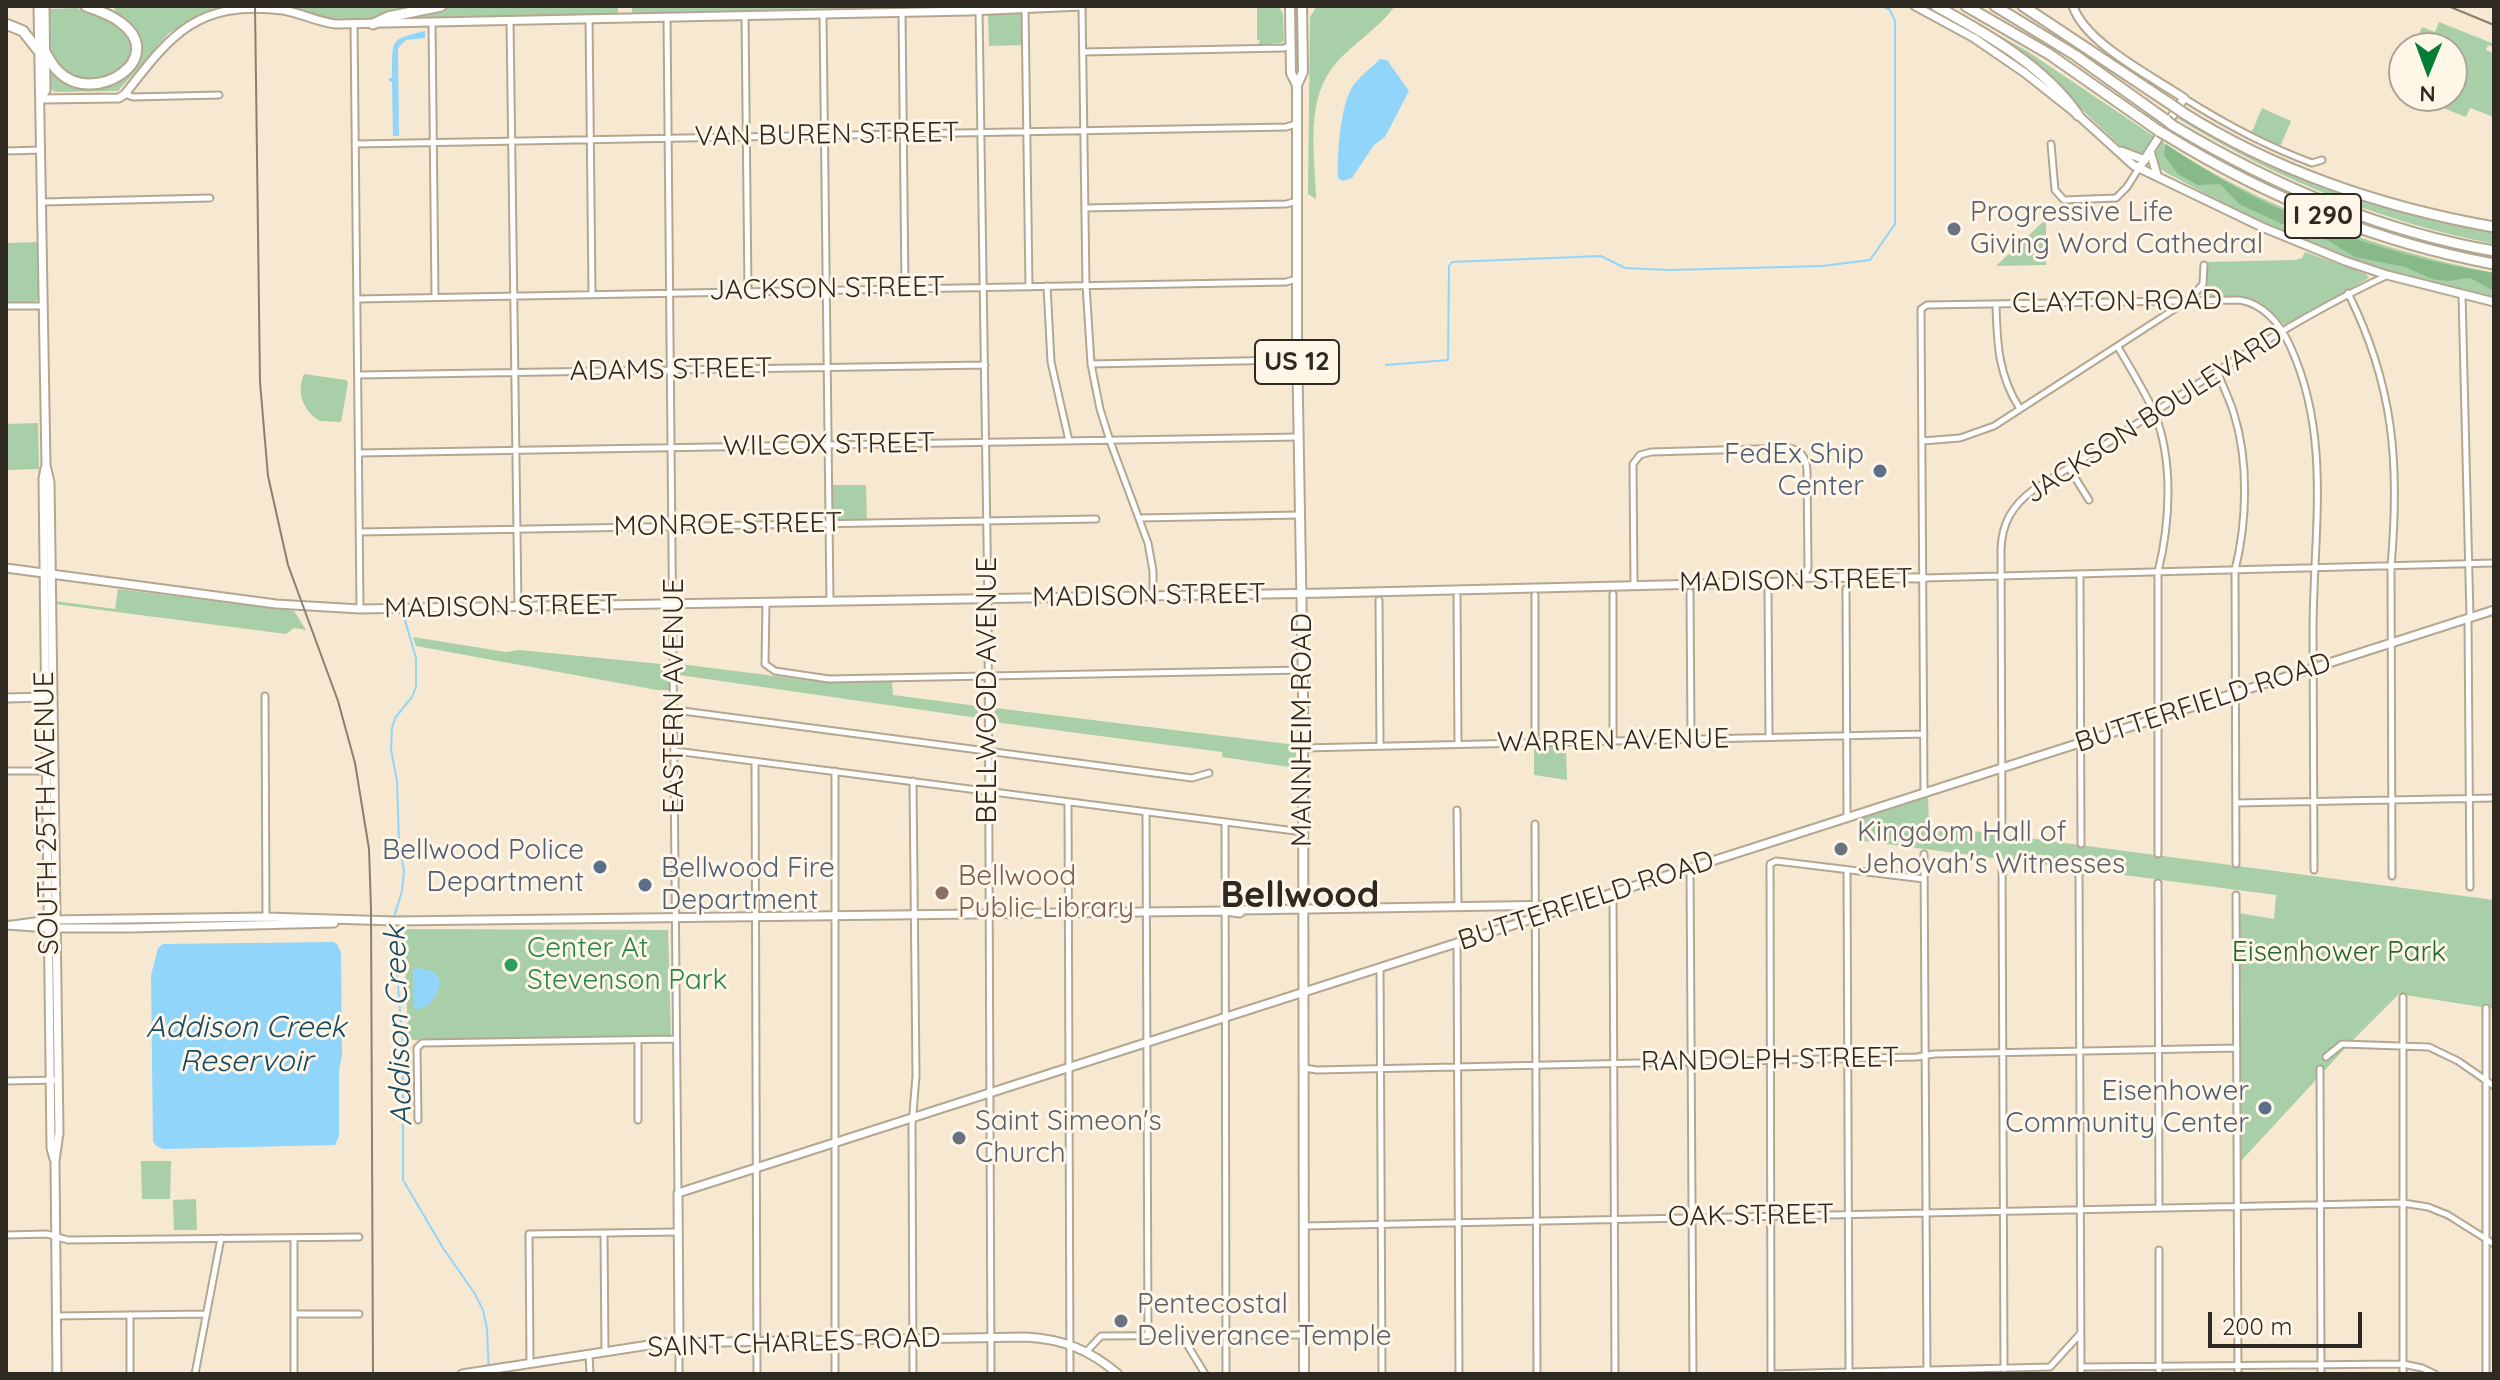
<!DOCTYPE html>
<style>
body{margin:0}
#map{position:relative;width:2500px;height:1380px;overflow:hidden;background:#f6e8d1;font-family:Quicksand,sans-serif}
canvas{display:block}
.frame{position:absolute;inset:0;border:8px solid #2f2a21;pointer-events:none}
.north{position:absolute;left:2388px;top:32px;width:80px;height:80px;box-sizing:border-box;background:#fff6e8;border:2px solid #aca498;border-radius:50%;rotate:181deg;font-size:22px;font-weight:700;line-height:32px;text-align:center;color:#2f2a21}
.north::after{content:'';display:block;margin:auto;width:28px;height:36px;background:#047e35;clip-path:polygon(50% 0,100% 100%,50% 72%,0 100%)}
.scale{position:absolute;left:2208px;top:1312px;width:154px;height:36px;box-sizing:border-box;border:4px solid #2f2a21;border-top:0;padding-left:10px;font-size:24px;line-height:28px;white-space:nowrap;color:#2f2a21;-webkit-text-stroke:6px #fff6e8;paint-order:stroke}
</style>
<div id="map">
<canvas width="2500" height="1380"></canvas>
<div class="frame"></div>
<div class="north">N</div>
<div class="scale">200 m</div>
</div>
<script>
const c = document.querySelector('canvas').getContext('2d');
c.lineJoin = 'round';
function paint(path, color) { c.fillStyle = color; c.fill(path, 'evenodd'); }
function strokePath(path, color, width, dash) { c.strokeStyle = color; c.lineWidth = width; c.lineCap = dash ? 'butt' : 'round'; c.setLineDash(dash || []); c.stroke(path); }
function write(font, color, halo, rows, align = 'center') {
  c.font = font + ' Quicksand,sans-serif'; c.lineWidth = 6; c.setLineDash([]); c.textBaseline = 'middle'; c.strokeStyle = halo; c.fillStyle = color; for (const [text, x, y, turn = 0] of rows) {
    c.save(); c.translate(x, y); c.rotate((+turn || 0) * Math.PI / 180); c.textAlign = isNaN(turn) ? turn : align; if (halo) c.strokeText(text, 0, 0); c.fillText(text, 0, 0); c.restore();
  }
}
paint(new Path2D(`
 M 240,6 L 209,11 L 169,33 L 118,91 L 55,92 L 50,88 L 49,63 L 60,76 C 95,82 125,96 139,52 L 114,14 L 115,7 Z
 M 284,6 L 430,6 L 373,20 L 326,18 Z
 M 454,6 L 618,6 L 618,15 L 392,20 Z
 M 632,6 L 971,6 L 640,15 L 632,14 Z
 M 1257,6 L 1280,8 L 1283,14 L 1284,41 L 1281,43 L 1258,45 L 1260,40 L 1257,40 Z
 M 1317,6 L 1395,6 C 1379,28 1355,42 1337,62 C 1304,98 1315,154 1316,199 L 1308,194 L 1310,17 Z
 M 77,8 C 90,13 104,15 116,24 C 166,60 89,101 58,68 C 45,54 50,25 49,9 Z
 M 1022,10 L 1023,45 L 989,46 L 988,11 Z
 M 1973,21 L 2027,51 L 2155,137 L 2144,154 L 2142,156 L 2118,144 L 2073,101 L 1972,24 Z
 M 2439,22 L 2494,44 L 2494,47 L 2488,45 L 2486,50 L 2494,53 L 2494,117 L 2470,108 L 2466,117 L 2413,96 L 2452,96 L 2452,48 L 2413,48 L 2422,27 L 2435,32 Z
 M 2262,108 L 2291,121 L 2280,147 L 2251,134 Z
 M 2177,118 L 2183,118 C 2277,177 2386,207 2494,232 L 2494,244 C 2380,222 2275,178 2177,118 Z
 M 2161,141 C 2263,209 2375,249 2494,273 L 2494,298 L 2404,276 L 2309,244 L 2259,222 L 2165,172 L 2156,165 L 2156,153 Z
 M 2046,219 L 2046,265 L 1996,266 Z
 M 39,242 L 39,299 L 33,303 L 6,304 L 6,243 Z
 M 2305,252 L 2366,274 L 2369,278 L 2286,326 L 2268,309 L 2252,299 L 2200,295 L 2205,285 L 2206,262 L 2296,260 L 2302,258 Z
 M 304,374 L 346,380 L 348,383 L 341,422 L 320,421 C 303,411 296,392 304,374 Z
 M 38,423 L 39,469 L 6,470 L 6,424 Z
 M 830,485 L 866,485 L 867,522 L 830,522 Z
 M 118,589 L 294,611 L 306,630 L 294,628 L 286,634 L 55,604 L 55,601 L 115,609 Z
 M 413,637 L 506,652 L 519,650 L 671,665 L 672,690 L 657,690 L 416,646 Z
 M 679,664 L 831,683 L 892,681 L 893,695 L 985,707 L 985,719 L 679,675 Z
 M 995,708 L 1296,745 L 1296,768 L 1222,757 L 1222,752 L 994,722 Z
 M 1566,746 L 1567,780 L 1534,775 L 1534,747 Z
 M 1928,795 L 1929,825 L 2494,900 L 2494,1009 L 2399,994 L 2350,1043 L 2240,1162 L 2238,913 L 2274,919 L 2276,895 L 1864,841 L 1857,822 L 1861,817 Z
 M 404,929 L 668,930 L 671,1037 L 408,1040 Z
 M 141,1161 L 171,1161 L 170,1199 L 142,1199 Z
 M 196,1199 L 197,1230 L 174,1230 L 173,1200 Z`), '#a9cfa9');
paint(new Path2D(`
 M 2166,144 C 2261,211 2379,255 2494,273 L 2494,291 L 2470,278 L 2447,281 L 2432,279 L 2405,267 L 2355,257 L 2304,226 L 2282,224 L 2239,204 L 2220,184 L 2198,185 L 2178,174 L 2164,155 Z`), '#88b989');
paint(new Path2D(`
 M 425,31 L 425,38 L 406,40 L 398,48 L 399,136 L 393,136 L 392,82 L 389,81 L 389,78 L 392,78 C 393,39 388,40 425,31 Z
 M 1380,59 L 1387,60 L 1409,91 L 1385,137 L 1374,145 L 1352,178 L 1343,181 L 1338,178 C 1337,155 1340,105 1353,86 C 1360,76 1372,67 1380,59 Z
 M 333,942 L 337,944 L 341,953 L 342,1055 L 339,1071 L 339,1136 L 335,1145 L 163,1149 L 156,1146 L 153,1141 L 151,975 L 158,948 L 163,944 Z
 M 416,968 C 445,970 445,984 429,1005 L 417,1010 L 414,1008 L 413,970 Z`), '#92d5fb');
strokePath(new Path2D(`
 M 1386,365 L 1448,360 L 1449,266 L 1452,262 L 1601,256 L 1625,268 L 1669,270 L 1822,266 L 1870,260 L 1895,224 L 1895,21 L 1890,10 L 1882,6
 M 394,917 L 402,891 L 404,871 L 399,842 L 397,781 L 391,750 L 392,728 L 395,718 L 412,697 L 416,687 L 416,658 L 404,617
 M 393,923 L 403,1048 L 403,1180 L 443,1248 L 475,1294 L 483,1310 L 487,1329 L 489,1374
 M 398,1061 L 411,1061`), '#92d5fb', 2);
const street = new Path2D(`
 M 1082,6 L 1086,285 L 1091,364 L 1100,409 L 1110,441 L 1148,543 L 1153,571 L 1153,596
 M 1025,8 L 1029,287
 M 979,10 L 988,606 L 991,1374
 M 902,13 L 905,288
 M 823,14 L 830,601
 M 745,16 L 748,291
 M 667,17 L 678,1192
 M 589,18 L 592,294
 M 510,20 L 518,606
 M 432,22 L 435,297
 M 354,24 L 360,609
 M 1083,52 L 1284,48 L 1289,46
 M 125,94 L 133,97 L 219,95
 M 2184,98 C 2225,124 2266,146 2312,163 L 2322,160
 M 356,144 L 1286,127 L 1296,124
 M 2051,144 L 2055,190 L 2064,200 L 2116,198 L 2127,187 L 2139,168
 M 6,151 L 41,150
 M 43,202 L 210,198
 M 1085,208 L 1286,204 L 1298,201
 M 1047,286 L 1051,362 L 1069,441
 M 2348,293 C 2394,385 2400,464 2391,566 L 2392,876
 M 2462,294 L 2470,617
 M 357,299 L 1286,282 L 1297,279
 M 1996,304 C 1997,343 1998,375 2020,409
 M 6,306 L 44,306
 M 2118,347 C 2130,368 2144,390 2154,412 C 2174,460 2170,523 2158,572 L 2158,854
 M 1091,364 L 1288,360 L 1297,356
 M 2218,373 C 2223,387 2230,400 2234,414 C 2249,462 2247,522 2235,570 L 2236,864
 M 358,375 L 985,365
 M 1923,441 L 1960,438 L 1994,426 L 2190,299 L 2203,284 L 2204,265
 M 359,453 L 1298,437
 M 2069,468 L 2089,500
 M 1139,518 L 1300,515
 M 360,532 L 1096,519
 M 2080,575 L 2081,844
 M 1924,578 L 2494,563
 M 1634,586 L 1633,464 L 1640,455 L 1651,452 L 1790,448 C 1802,451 1806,458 1807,470 L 1808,568 L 1803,577
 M 1846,589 L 1847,816
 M 1768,590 L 1769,737
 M 1690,592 L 1691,738
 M 1613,594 L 1613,740
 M 1535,595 L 1535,742
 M 1457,596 L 1458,744
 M 1379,600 L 1380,746
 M 766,603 L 765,664 L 775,671 L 829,679 L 1303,670
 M 2468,619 L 2470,887
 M 265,696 L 266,917
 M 675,710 L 1192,778 L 1209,773
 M 1303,748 L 1924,734
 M 675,751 L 1303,832
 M 755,761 L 757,1374
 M 6,771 L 55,771
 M 835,771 L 835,1374
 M 913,781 L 916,1076 L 912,1125 L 913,1374
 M 1924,792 L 1921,309 L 1927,305 L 2240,300 C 2266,305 2281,325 2291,348 C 2332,439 2313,535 2313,631 C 2313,711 2314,790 2314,870
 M 1068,803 L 1070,1374
 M 2236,803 L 2494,798
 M 1457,810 L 1458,907
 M 1146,813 L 1148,1336
 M 1225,823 L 1226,1374
 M 1535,824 L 1537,1374
 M 2002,833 L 2001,549 C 2002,523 2012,506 2033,490 C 2150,419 2261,334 2386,276
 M 1924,854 L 1927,1374
 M 2002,866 L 2004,1369
 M 1690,867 L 1693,1374
 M 1847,870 L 1849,1374
 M 2079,873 L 2081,1374
 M 2158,883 L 2159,1208
 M 1613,892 L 1615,1374
 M 2236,895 L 2238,1374
 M 1457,943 L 1459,1374
 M 1380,967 L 1382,1374
 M 638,1040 L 638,1120
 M 2326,1057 L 2342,1044 L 2429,1047 L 2458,1061 L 2494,1086
 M 1304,1068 L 1317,1070 L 1917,1057 L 1934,1054 L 2237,1048
 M 2320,1069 L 2321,1374
 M 6,1081 L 59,1080
 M 418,1120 L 417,1048 L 422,1043 L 676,1039
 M 1304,1226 L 2403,1203 L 2428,1207 L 2448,1215 L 2494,1244
 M 604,1233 L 605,1352
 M 6,1235 L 47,1234 L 68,1240 L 359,1237
 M 294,1314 L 359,1314
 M 130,1315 L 130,1374
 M 56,1316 L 206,1314
 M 1267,1335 L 1304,1335
 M 1182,1336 L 1205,1374
 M 679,1343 L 679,1374
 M 1087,1351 L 1101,1336 L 1255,1335
 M 589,1354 L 590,1374
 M 530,1363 L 529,1234 L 679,1232
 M 2081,1367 L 2403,1364 L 2422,1368 L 2435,1374
 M 195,1374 L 221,1238
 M 294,1374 L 294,1238
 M 1771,1374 L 1770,864 L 1776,861 L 1924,879
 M 1771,1374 L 2050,1367 L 2080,1334
 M 2159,1374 L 2159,1250
 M 2403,1374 L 2403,997
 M 2486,1374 L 2486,1008`);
const secondary = new Path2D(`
 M 38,6 L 46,465 L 50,482 L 59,1133 L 55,1161 L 57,1374
 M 1915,6 L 1974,38 L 2025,73 L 2078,115 L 2133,165 L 2262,227 L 2345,261 L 2387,275 L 2494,302
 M 2073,6 C 2085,43 2151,76 2184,98 L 2139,168
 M 41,99 L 119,98 L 125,94 C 172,33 198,0 283,10 C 301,13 317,22 336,24 L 969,11 L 1082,6
 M 41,99 L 46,90 L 45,6
 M 2121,151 L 2145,160
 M 2150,151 L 2157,175
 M 45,468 L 43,479 L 51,1148 L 54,1159
 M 6,568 L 276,604 L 360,609 L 1327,593 L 1788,582 L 1803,577 L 1924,578
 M 6,698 L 48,697
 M 6,925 L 49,928 L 130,928 L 334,923
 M 13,925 L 49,920 L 266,917 L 395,921 L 1225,911 L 1240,913 L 1242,910 L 1563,905
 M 679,1342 L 678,1193 L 2494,610
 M 462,1374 L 662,1343 L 1026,1337 C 1063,1339 1090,1350 1118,1374`);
const primary = new Path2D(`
 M 1290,6 L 1291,73 L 1297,85
 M 1302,6 L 1303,72 L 1297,85 L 1297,343 L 1303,687 L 1304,1374`);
const highway = new Path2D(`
 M 1936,6 C 1987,34 2044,66 2078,115
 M 1966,6 L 2049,54 L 2159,131
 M 1995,6 L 2075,55 L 2166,120
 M 2023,6 L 2169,103
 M 6,24 L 23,31 L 37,49
 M 373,24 L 388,17 L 441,6
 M 45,52 C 49,58 53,67 59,72 C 95,107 170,58 120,22 C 110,14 98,11 86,6
 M 2185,114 C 2278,172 2387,208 2494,227
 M 2172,125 C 2272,185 2379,231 2494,251
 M 2166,135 C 2268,198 2376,242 2494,264`);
strokePath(street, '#b4a791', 9);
strokePath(secondary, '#b4a791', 11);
strokePath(primary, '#b4a791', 12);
strokePath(highway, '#b4a791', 13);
strokePath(street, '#fff', 5);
strokePath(secondary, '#fff', 7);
strokePath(primary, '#fff', 8);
strokePath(highway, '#fff', 9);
strokePath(new Path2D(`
 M 255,6 L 260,382 L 268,476 L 288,565 L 338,701 L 355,763 L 369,849 L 371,909 L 373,1374
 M 2448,6 L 2494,25`), '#898071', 2);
const highwayBridge = new Path2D(`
 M 2169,103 L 2185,114
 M 2166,120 L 2172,125
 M 2159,131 L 2166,135`);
strokePath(highwayBridge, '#b4a791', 13, []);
strokePath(highwayBridge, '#fff', 9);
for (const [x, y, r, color] of [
 [1954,229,8,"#6b7280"],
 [1880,471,8,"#5c6f8a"],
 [1841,849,8,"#6b7280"],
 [600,867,8,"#5c6f8a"],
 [645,885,8,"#5c6f8a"],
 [942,893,8,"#8d6e63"],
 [511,965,8,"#2e9e5b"],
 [2265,1108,8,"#5c6f8a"],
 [959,1138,8,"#6b7280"],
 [1121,1321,8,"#6b7280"]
]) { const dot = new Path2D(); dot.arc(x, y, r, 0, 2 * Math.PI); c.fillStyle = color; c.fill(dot); strokePath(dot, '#fff6e8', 3); }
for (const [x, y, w] of [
 [2323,216,76],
 [1297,362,84]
]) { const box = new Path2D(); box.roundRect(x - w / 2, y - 22, w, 44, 6); c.fillStyle = '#fff6e8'; c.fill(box); strokePath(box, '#2f2a21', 2); }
write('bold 26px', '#2f2a21', null, [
 ["I 290",2323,216],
 ["US 12",1297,362]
]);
write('28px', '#2f2a21', '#fff6e8', [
 ["VAN BUREN STREET",827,135,-1],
 ["JACKSON STREET",827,289,-1],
 ["CLAYTON ROAD",2117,302,-1],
 ["ADAMS STREET",671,370,-1],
 ["JACKSON BOULEVARD",2154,415,-33],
 ["WILCOX STREET",829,445,-1],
 ["MONROE STREET",728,525,-1],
 ["MADISON STREET",1796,581,-1],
 ["MADISON STREET",1149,596,-1],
 ["MADISON STREET",501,607,-1],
 ["BELLWOOD AVENUE",988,690,-90],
 ["EASTERN AVENUE",675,696,-90],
 ["BUTTERFIELD ROAD",2203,703,-18],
 ["MANNHEIM ROAD",1303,730,-90],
 ["WARREN AVENUE",1613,741,-1],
 ["SOUTH 25TH AVENUE",47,813,-91],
 ["BUTTERFIELD ROAD",1586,901,-18],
 ["RANDOLPH STREET",1770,1060,-1],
 ["OAK STREET",1751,1216,-1],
 ["SAINT CHARLES ROAD",794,1343,-2]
]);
write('28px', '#5b616d', '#fff6e8', [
 ["Progressive Life",1970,213],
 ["Giving Word Cathedral",1970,245],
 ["Kingdom Hall of",1857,833],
 ["Jehovah's Witnesses",1857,865],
 ["Saint Simeon's",975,1122],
 ["Church",975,1154],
 ["Pentecostal",1137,1305],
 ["Deliverance Temple",1137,1337]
], 'left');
write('28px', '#4e5e75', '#fff6e8', [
 ["FedEx Ship",1864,455],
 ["Center",1864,487],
 ["Bellwood Police",584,851],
 ["Department",584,883],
 ["Bellwood Fire",661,869,"left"],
 ["Department",661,901,"left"],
 ["Eisenhower",2249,1092],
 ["Community Center",2249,1124]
], 'right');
write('28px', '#785e54', '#fff6e8', [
 ["Bellwood",958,877],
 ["Public Library",958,909]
], 'left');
write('28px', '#27864d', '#fff6e8', [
 ["Center At",527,949],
 ["Stevenson Park",527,981]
], 'left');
write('28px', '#24682b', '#fff6e8', [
 ["Eisenhower Park",2339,953]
]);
write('italic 30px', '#154a64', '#fff6e8', [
 ["Addison Creek",399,1026,-92],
 ["Addison Creek",246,1028],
 ["Reservoir",246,1062]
]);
write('bold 36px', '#2f2a21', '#fff6e8', [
 ["Bellwood",1300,896]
]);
</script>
